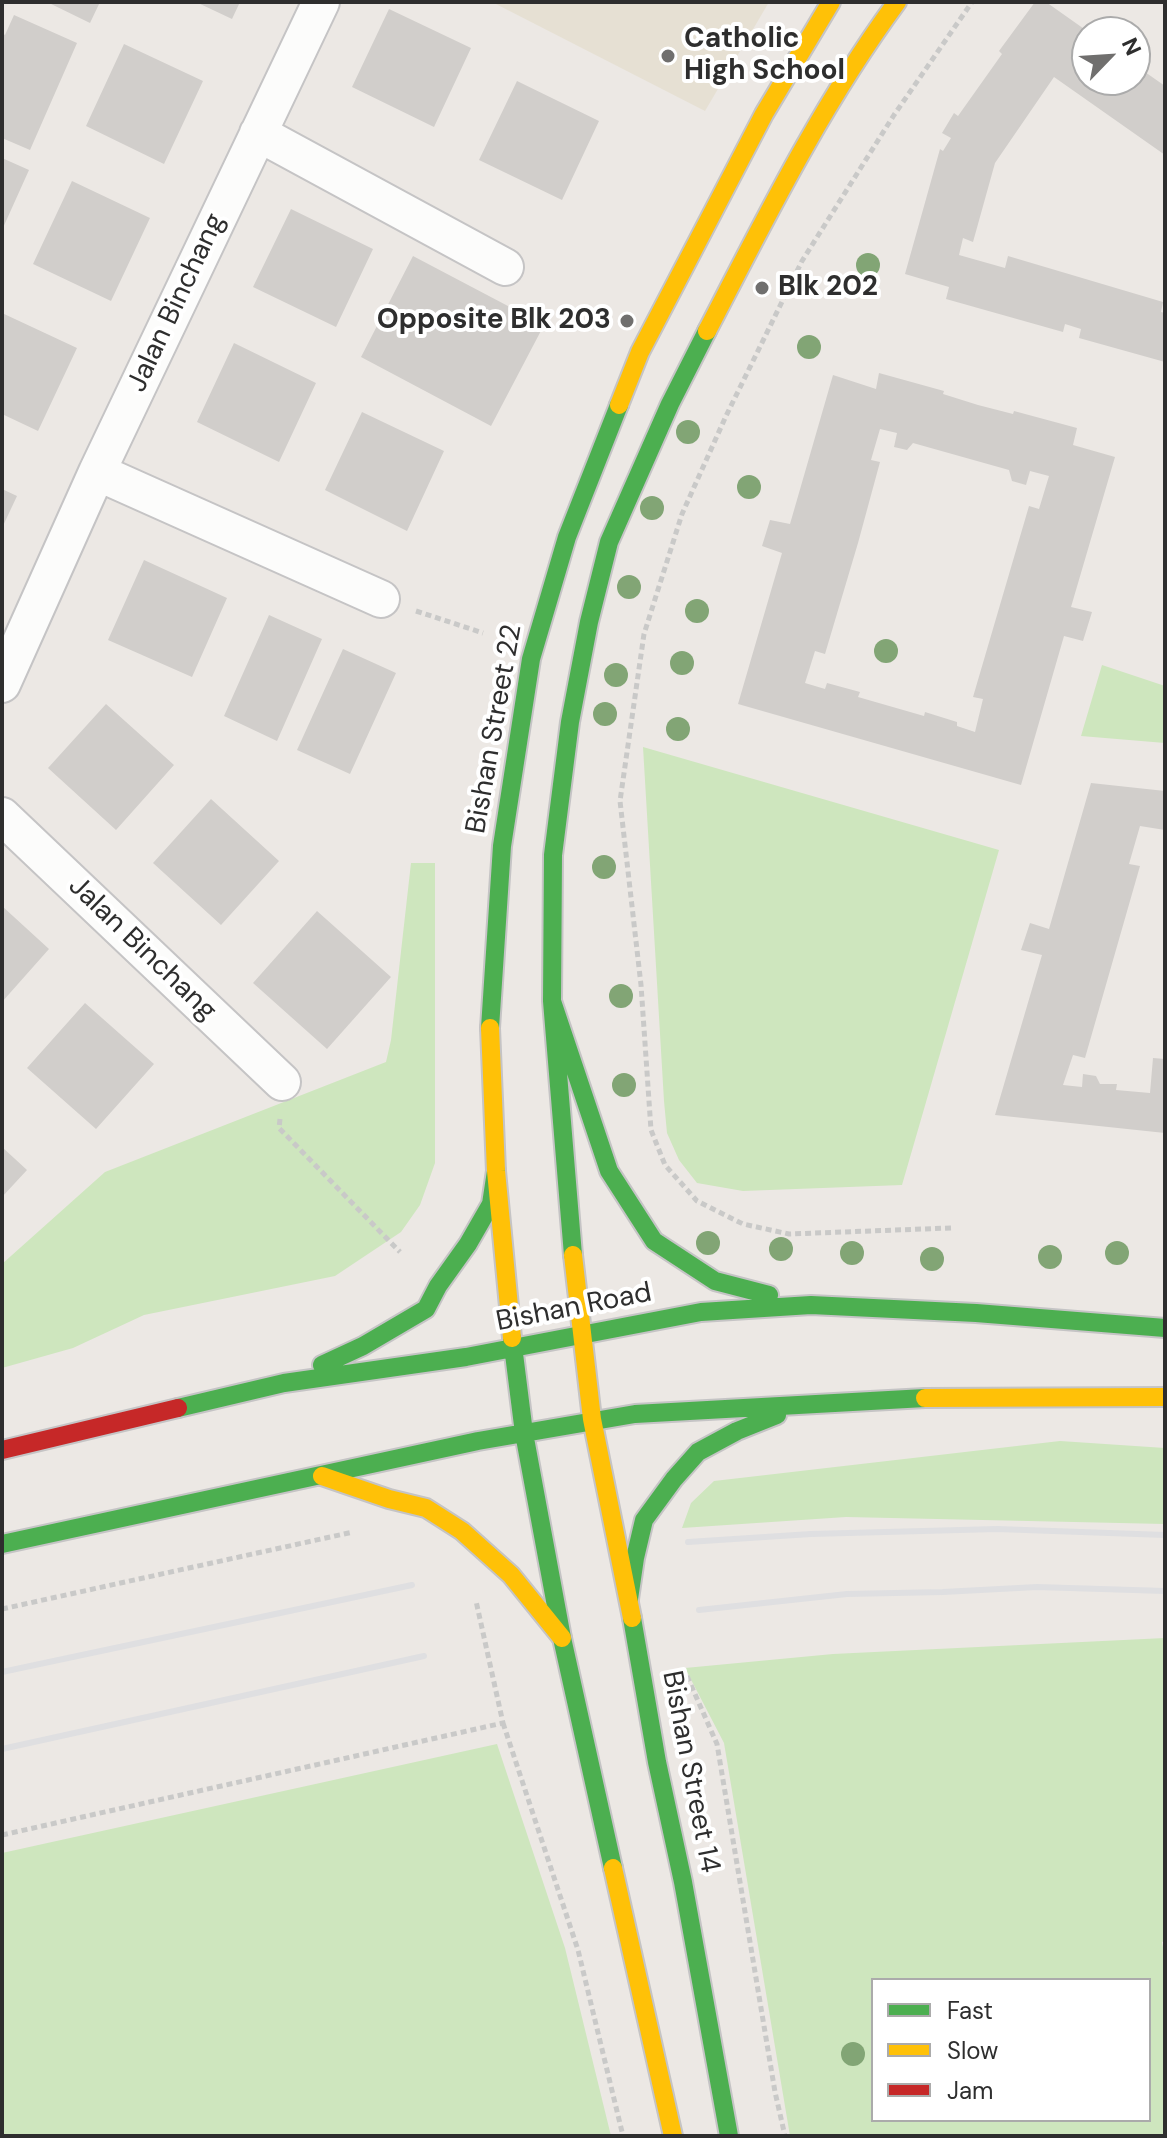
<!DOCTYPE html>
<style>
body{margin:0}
#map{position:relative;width:1167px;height:2138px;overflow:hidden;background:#ece8e4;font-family:"DM Sans",sans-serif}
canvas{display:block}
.frame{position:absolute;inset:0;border:4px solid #2e2e2e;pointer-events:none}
.legend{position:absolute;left:871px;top:1978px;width:280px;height:144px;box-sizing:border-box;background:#fff;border:2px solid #ababab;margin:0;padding:10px 14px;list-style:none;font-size:24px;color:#2e2e2e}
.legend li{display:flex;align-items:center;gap:16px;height:40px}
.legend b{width:40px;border:2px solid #ababab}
.north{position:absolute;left:1071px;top:16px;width:80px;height:80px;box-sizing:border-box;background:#fff;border:2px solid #ababab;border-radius:50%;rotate:65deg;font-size:22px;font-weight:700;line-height:32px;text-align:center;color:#2e2e2e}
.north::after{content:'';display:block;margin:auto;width:28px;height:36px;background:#706f6e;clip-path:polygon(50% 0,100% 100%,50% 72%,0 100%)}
</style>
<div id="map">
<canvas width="1167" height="2138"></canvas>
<div class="frame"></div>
<ul class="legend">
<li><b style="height:10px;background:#4caf50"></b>Fast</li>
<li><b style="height:10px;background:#ffc107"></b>Slow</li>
<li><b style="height:10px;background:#c62828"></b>Jam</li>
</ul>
<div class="north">N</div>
</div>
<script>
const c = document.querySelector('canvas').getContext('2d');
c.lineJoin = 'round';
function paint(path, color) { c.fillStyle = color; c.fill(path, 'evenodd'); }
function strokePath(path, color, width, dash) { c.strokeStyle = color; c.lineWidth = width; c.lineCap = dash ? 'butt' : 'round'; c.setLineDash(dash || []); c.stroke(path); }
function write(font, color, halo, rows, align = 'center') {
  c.font = font + ' "DM Sans",sans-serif'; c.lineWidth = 8; c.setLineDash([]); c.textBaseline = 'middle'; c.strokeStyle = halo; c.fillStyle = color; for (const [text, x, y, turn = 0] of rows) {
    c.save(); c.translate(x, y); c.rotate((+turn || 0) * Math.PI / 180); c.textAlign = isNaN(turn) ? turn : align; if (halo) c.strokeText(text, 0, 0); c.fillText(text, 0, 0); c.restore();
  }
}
paint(new Path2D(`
 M 492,2 L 769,2 L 705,111 Z`), '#e6e0d3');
paint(new Path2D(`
 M 1102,665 L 1165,686 L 1165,743 L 1081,736 Z
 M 643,747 L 999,850 L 902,1185 L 743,1191 L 697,1183 L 679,1160 L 667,1133 L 664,1101 Z
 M 411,863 L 435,863 L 435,1163 L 420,1205 L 401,1232 L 335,1276 L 144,1315 L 73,1348 L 2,1368 L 2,1264 L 105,1172 L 386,1062 L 391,1040 Z
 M 1060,1441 L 1165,1448 L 1165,1524 L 846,1517 L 682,1528 L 691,1503 L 714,1481 Z
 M 1165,1638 L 1165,1941 L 1162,1942 L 1165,1958 L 1165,2136 L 790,2136 L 724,1743 L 685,1668 L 833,1654 ZM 1149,1980 L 1149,2120 L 873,2120 L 873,1980 Z
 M 497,1744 L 565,1948 L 611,2136 L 2,2136 L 2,1853 Z`), '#cee6be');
paint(new Path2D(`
 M 47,2 L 100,2 L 90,23 Z
 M 196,2 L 240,2 L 232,19 Z
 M 1035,2 L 1046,2 L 1087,31 L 1087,80 L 1135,80 L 1135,65 L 1165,86 L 1165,155 L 1054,77 L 995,163 L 973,242 L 963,238 L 959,255 L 1005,268 L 1008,256 L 1163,302 L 1161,312 L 1165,313 L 1165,362 L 1079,338 L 1081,329 L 1065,324 L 1063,332 L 946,299 L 949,287 L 905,274 L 940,149 L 943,151 L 951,138 L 942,133 L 954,113 L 958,116 L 1002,54 L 999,51 Z
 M 389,9 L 471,48 L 434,127 L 352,87 Z
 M 14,15 L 77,43 L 30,150 L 2,138 L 2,33 L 5,35 Z
 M 124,44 L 203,81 L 164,164 L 86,126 Z
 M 517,81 L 599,121 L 562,200 L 479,160 Z
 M 2,158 L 29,170 L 2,230 Z
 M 72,181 L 150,218 L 111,301 L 33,264 Z
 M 291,209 L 373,249 L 336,327 L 253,287 Z
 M 413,256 L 544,325 L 491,426 L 361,357 Z
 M 2,313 L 77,348 L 38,431 L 2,414 Z
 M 234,343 L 316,383 L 279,462 L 197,422 Z
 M 879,373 L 944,391 L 943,394 L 978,405 L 1013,414 L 1014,411 L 1077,428 L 1073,445 L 1115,457 L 1071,607 L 1092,612 L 1083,641 L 1064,636 L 1021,785 L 738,704 L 782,553 L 762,546 L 770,520 L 790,524 L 833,375 L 876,389 ZM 880,429 L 897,433 L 894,447 L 907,450 L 913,443 L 1009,470 L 1012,481 L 1026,485 L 1030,471 L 1049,476 L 1039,509 L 1029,506 L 973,697 L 983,699 L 975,732 L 957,726 L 957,722 L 925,712 L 924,716 L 858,697 L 860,692 L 827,683 L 825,689 L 805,683 L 815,651 L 825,654 L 858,543 L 880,462 L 871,460 Z
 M 362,412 L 444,451 L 407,531 L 325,490 Z
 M 2,489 L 17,496 L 2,528 Z
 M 144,560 L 227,598 L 192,677 L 108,640 Z
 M 269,615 L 322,639 L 277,741 L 224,716 Z
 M 343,649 L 396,673 L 350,774 L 297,750 Z
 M 106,704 L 174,765 L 116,830 L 48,768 Z
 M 1091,783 L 1165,791 L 1165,830 L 1140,826 L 1129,864 L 1140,866 L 1085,1058 L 1073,1055 L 1063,1085 L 1082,1087 L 1083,1074 L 1096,1076 L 1100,1084 L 1117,1084 L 1116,1090 L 1150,1093 L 1153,1058 L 1165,1059 L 1165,1133 L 995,1115 L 1042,955 L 1021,950 L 1030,923 L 1049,929 Z
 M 211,799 L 279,861 L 221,925 L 153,863 Z
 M 2,906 L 49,949 L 2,1002 Z
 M 317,911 L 391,977 L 327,1049 L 253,983 Z
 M 85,1003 L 154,1064 L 96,1129 L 27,1068 Z
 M 2,1147 L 27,1170 L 2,1197 Z`), '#d1cecb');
const street = new Path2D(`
 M 258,133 L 505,267
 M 97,472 L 381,599
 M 2,684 L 97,472 L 321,2
 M 2,816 L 282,1082`);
const fast = new Path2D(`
 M 552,1001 L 609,1171 L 654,1241 L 715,1281 L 769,1295
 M 490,1028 L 502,846 L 531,659 L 567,537 L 619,405
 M 573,1255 L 552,1001 L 553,855 L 570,722 L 589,622 L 609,542 L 670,404 L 707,331
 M 512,1338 L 524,1433 L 562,1638 L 613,1868
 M 322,1365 L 363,1346 L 426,1309 L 438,1286 L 468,1244 L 491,1204 L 496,1171
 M 178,1408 L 284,1383 L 466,1357 L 701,1312 L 811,1305 L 976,1313 L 1165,1328
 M 2,1544 L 478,1441 L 635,1414 L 925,1398
 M 629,1599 L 635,1558 L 644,1520 L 674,1479 L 698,1452 L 737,1431 L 777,1415
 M 632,1618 L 657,1762 L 683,1882 L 729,2136`);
const slow = new Path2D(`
 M 707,331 C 765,219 822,104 897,2
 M 619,405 L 640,352 L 764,114 L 831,2
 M 490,1028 L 496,1171 L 512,1338
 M 573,1255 L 592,1419 L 632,1618
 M 925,1398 L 1165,1397
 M 322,1476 L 389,1499 L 426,1508 L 462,1531 L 511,1575 L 562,1638
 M 613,1868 L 673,2136`);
const jam = new Path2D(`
 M 2,1450 L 178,1408`);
strokePath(street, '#c5c4c5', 40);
strokePath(fast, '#c5c4c5', 22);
strokePath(slow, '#c5c4c5', 22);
strokePath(jam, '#c5c4c5', 22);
strokePath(new Path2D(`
 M 416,611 L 483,633
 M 280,1119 L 279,1128 L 400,1252
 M 951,1228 L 789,1234 L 743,1224 L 697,1201 L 665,1165 L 651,1130 L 641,985 L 620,801 L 644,634 L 682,514 L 726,416 L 802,261 L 894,115 L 972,2
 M 2,1609 L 353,1532
 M 687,1676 L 717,1744 L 775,2092 L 785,2136
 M 503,1723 L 578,1950 L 623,2136
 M 2,1835 L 503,1723 L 476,1601`), '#c9c9c8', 5, [6, 4]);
strokePath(street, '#fcfcfb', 36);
strokePath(fast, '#4caf50', 18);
strokePath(slow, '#ffc107', 18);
strokePath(jam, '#c62828', 18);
strokePath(new Path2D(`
 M 688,1542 L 811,1534 L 997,1529 L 1165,1535
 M 699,1610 L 847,1594 L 943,1592 L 1037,1587 L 1165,1591
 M 2,1672 L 412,1585
 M 2,1749 L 424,1656`), '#dfdfe1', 6);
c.fillStyle = '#82a575';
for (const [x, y] of [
 [868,265],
 [809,347],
 [688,432],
 [749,487],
 [652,508],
 [629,587],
 [697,611],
 [886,651],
 [682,663],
 [616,675],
 [605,714],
 [678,729],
 [604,867],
 [621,996],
 [624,1085],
 [708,1243],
 [781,1249],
 [852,1253],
 [1117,1253],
 [1050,1257],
 [932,1259],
 [853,2054]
]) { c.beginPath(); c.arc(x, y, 12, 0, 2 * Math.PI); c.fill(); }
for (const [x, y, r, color] of [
 [668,56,8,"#706f6e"],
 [762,288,8,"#706f6e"],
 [627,321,8,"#706f6e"]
]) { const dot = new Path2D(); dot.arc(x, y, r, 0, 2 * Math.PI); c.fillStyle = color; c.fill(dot); strokePath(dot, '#fff', 3); }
write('bold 28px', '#2e2e2e', '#fff', [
 ["Catholic",684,40],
 ["High School",684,72],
 ["Blk 202",778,288],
 ["Opposite Blk 203",611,321,"right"]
], 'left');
write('28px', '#2e2e2e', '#fff', [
 ["Jalan Binchang",177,303,-65],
 ["Bishan Street 22",495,729,-80],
 ["Jalan Binchang",142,949,44],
 ["Bishan Road",574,1308,-11],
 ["Bishan Street 14",690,1772,79]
]);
</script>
